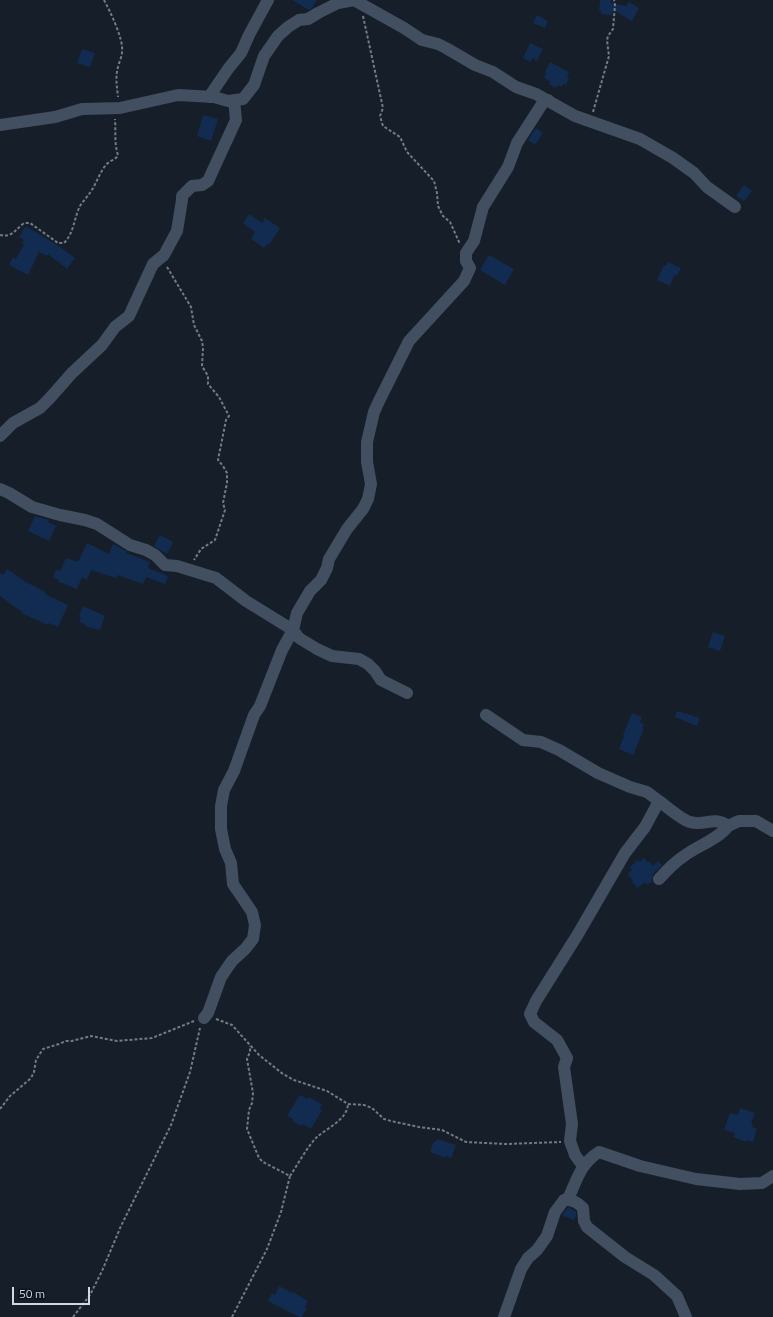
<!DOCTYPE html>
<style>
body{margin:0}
#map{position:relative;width:773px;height:1317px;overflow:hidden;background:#161e29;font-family:"Titillium Web",sans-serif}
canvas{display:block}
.scale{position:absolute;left:12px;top:1287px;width:78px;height:18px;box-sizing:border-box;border:2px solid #d2d8e0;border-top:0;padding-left:5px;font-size:12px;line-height:14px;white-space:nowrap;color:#d2d8e0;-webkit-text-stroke:3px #0d141f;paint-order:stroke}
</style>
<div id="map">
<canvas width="773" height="1317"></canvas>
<div class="scale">50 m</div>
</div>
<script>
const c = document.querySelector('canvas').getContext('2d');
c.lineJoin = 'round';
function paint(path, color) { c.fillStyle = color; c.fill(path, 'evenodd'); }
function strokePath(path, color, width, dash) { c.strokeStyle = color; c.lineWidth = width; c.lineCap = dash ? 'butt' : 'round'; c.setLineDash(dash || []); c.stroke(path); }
paint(new Path2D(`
 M 292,0 L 317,0 L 312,8 L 309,10 Z
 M 600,0 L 611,0 L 611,3 L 626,6 L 629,2 L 639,8 L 632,21 L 613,10 L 612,15 L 601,14 L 601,11 L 599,11 Z
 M 537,15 L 548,21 L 545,28 L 533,23 Z
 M 530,43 L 543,49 L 537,61 L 532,58 L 531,62 L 523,58 Z
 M 82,49 L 95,53 L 90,67 L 77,63 Z
 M 550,62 L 569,72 L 567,77 L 569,78 L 566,85 L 563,84 L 562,87 L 558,85 L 556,88 L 549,84 L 550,82 L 544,78 L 546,73 L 545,72 Z
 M 203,115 L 218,119 L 211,141 L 197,136 Z
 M 536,128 L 543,133 L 535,145 L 528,140 Z
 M 744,185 L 752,191 L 744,201 L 736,196 Z
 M 249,214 L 262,223 L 265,218 L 280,228 L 269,245 L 267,244 L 264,248 L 251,239 L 255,232 L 243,223 Z
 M 26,226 L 63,249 L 75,258 L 67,269 L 48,254 L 47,256 L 39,252 L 28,275 L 9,265 L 13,257 L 16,259 L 24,244 L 22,243 L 24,240 L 19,237 Z
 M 489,255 L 514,269 L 505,285 L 480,270 Z
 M 668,262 L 681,268 L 677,276 L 674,275 L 670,286 L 657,280 L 664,265 L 666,266 Z
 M 35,516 L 49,520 L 48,522 L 56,526 L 49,541 L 28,531 Z
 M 160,535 L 173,542 L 167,554 L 154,546 Z
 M 87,543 L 109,554 L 113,544 L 126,551 L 126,553 L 150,562 L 148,568 L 168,576 L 165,584 L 146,577 L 143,584 L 117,575 L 116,578 L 91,570 L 87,580 L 82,577 L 77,589 L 59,582 L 59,580 L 53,577 L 56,570 L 60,571 L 66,558 L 78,562 Z
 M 7,569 L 26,582 L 46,592 L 45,594 L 68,605 L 58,627 L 49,623 L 48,625 L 21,613 L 22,611 L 16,608 L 0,596 L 0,573 L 3,575 Z
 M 83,606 L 105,616 L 100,630 L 84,626 L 85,624 L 79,622 L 81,617 L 79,615 Z
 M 713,632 L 725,636 L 720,651 L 708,647 Z
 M 677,711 L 700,718 L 697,726 L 675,717 Z
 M 632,713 L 642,717 L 640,722 L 644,724 L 642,728 L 644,729 L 633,755 L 619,749 L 624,736 L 623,735 Z
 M 644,858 L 648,863 L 649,861 L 653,866 L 658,861 L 662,865 L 653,874 L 652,881 L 647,885 L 645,882 L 637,888 L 632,882 L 633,881 L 628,874 L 632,870 L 630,867 L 638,860 L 640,862 Z
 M 301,1095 L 307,1099 L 308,1097 L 322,1104 L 320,1109 L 322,1110 L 311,1129 L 303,1124 L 302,1126 L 292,1121 L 293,1119 L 287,1116 L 299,1096 L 300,1097 Z
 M 740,1108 L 755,1113 L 751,1123 L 753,1124 L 752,1127 L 757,1129 L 753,1142 L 747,1140 L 746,1142 L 733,1137 L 735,1133 L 724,1130 L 730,1113 L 738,1115 Z
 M 437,1139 L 456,1145 L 451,1158 L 446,1156 L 446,1158 L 430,1152 L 434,1141 L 436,1142 Z
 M 568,1207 L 576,1212 L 576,1216 L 574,1220 L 562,1215 Z
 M 279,1286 L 292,1293 L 293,1292 L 308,1301 L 305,1307 L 307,1308 L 302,1317 L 299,1317 L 268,1301 L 272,1293 L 275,1295 Z`), '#122b51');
strokePath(new Path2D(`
 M 104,0 C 110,11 124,40 122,52 C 122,57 119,62 118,67 C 115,78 117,86 118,97
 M 363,16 L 383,108 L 380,116 L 383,126 L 400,137 L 407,152 L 434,181 L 437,193 L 438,206 L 443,216 L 450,222 L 460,244
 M 593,112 L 609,56 L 607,40 L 608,36 L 613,29 L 615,5 L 614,0
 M 0,235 C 12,238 16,229 24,223 L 30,223 L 58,243 L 64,243 C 74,233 74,218 80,206 C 84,200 89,195 93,188 C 97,181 100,173 105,166 C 108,161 116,160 118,155 C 114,143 116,132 115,119
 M 167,267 L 191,307 L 194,325 L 202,341 L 203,348 L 202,366 L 208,376 L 208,384 L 219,397 L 229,416 L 226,420 L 218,460 L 223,466 L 227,473 L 227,483 L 223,503 L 225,510 L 215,540 L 201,549 L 194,560
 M 216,1019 L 232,1025 L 259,1055 L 283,1074 L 294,1080 L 327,1091 L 348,1104 L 364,1105 L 372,1108 L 384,1119 L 391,1121 L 419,1127 L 442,1130 L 466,1142 L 506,1144 L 561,1142
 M 0,1109 L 10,1096 L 31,1078 L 34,1072 L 36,1060 L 43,1049 L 59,1044 L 66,1041 L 72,1041 L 91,1036 L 117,1041 L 152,1038 L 194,1021
 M 290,1176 C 298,1164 307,1147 317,1137 C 327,1128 347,1120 348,1104
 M 73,1317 L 90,1295 L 102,1271 L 121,1226 L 171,1125 L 190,1072 L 200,1028
 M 232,1317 L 267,1249 L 281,1212 L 290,1176 L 263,1162 L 259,1158 L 247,1129 L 249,1110 L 252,1103 L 253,1093 L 247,1059 L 250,1052 L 250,1046`), '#747b84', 2, [3, 2]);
strokePath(new Path2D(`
 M 209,97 L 228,69 L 241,53 L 249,35 L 268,0
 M 0,125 L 55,117 L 82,109 L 120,108 L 178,95 L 214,97 L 228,101 L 243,99 L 254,85 L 264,56 L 278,36 L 288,27 L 299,20 L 308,19 L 318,13 L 338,3 L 354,0 L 404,28 L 422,40 L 438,44 L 446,48 L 475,65 L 493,72 L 516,87 L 536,94 L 575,116 L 640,139 L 673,158 L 694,173 L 707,187 L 735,207
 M 0,436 L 13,423 L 40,408 L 49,399 L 72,373 L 102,345 L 115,327 L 129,316 L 153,264 L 164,255 L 177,231 L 182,200 L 182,196 L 192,186 L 202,185 L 208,181 L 236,120 L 234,100
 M 0,489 L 9,493 L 32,507 L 60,515 L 85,520 L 97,524 L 130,545 L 146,550 L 155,555 L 165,565 L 177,566 L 216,578 L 246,601 L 293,630 L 299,638 L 317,649 L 332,656 L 359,659 L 368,664 L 375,671 L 381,680 L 407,693
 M 486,715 L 523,740 L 541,742 L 559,750 L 598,773 L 630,787 L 647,792 L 659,801
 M 728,826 L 739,821 L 756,821 L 773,831
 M 204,1018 L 208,1013 L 221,977 L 232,961 L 245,949 L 253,939 L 255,925 L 252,912 L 233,884 L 231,863 L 225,849 L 221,829 L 221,806 L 224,790 L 234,771 L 254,715 L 260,706 L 282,650 L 293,630 L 297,613 L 310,591 L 321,580 L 327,568 L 329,559 L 347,529 L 363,509 L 368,499 L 371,484 L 367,462 L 367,442 L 374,412 L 379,401 L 409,341 L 464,281 L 470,268 L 466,261 L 466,253 L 474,241 L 483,207 L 508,167 L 517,143 L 544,101 L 548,100
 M 583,1166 L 575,1155 L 570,1141 L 572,1124 L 564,1067 L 567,1058 L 557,1040 L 534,1022 L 530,1014 L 536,1001 L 578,934 L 625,853 L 645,827 L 659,801 C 666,806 682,820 690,822 C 705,827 713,815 728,826 C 719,839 697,846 684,856 C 675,862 667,870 659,879
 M 568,1199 C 577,1180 580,1164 599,1152 L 640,1166 L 696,1179 L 740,1184 L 762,1183 L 773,1176
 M 504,1317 L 521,1269 L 528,1258 L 537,1250 L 547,1236 L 555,1212 L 564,1200 C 572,1199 578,1203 583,1208 L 584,1221 L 587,1227 L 625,1257 L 654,1275 L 677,1296 L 686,1317`), '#424f61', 12);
</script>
